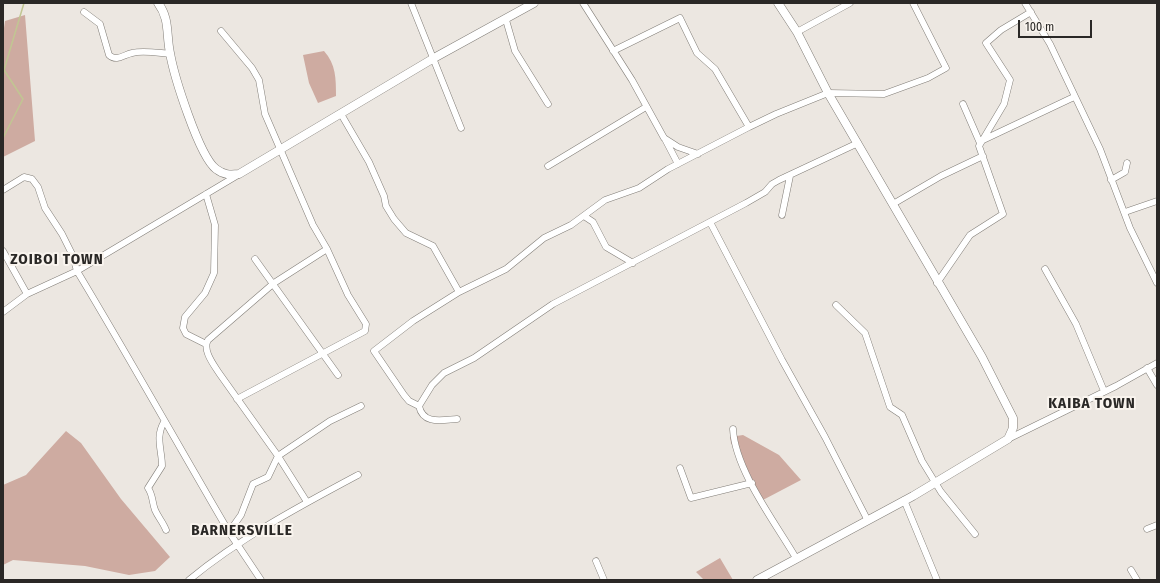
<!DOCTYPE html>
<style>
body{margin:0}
#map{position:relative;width:1160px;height:583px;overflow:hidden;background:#ece7e1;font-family:"Fira Sans Condensed",sans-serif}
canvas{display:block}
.frame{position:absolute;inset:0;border:4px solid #2a2826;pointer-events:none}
.scale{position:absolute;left:1018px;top:20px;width:74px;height:18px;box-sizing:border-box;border:2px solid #2a2826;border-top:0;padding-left:5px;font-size:12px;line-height:14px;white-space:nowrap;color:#2a2826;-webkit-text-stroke:3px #f9f4ee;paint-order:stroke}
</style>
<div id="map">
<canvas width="1160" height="583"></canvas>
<div class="frame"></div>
<div class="scale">100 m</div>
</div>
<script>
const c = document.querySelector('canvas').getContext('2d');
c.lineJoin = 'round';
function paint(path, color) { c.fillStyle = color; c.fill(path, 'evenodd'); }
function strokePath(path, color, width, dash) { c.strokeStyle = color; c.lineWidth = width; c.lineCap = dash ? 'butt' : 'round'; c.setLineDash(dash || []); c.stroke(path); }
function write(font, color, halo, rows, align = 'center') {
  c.font = font + ' "Fira Sans Condensed",sans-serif'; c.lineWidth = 4; c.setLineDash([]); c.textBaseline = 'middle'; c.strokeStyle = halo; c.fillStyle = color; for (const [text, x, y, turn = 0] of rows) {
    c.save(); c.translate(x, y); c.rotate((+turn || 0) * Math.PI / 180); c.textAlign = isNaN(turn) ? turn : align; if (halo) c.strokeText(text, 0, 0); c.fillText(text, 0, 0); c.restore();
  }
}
paint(new Path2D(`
 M 25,15 L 35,141 L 3,157 L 3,35 L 5,21 Z
 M 324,51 C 336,64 336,79 336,96 L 318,103 L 309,83 L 303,55 Z
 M 66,431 L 81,443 L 121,499 L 170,557 L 155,571 L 129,575 L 85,566 L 13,560 L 3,565 L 3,485 L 26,475 Z
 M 743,435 L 779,455 L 801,480 L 761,501 L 731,443 L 730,437 Z
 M 720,558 L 733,580 L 704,580 L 696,572 Z`), '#ceaba1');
strokePath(new Path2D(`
 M 3,138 L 23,99 L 4,70 L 24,3`), '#c1c692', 1.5);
const minor = new Path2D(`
 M 411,3 L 461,128
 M 583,3 L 632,80 L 664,138 L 678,147 L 698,154
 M 1025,3 L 1050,44 L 1100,149 L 1130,228 L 1157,283
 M 84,12 L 100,24 L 109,55 C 117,62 123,55 132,53 C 143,50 158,53 170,54
 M 506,20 L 515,51 L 548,104
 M 221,31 L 252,68 L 259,80 L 265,114 L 313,225 L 327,249 L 274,283 L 208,340 C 202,350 214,365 219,373 L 278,456 L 307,502
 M 797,32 L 850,3
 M 613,51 L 680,18 L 697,53 L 715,69 L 749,127
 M 963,104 L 980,143
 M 341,114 L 369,162 L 384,196 L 386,206 L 394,219 L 406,233 L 433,246 L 459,292
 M 665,139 L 678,164
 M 983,140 L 1074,97
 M 548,166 L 646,107
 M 1111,180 L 1125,172 L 1127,163
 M 3,190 L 24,177 L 32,179 L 38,187 L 45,208 L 62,234 L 73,256 L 77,271 C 129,357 178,445 229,532
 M 893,204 L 941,176 L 983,156
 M 1125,212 L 1157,201
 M 782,215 L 790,176
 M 584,216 L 593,222 L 606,247 L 633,263
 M 710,222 L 782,360 L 825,437 L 867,519
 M 3,251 L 27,294
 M 255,259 L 338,375
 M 1045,269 L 1076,324 L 1104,391
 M 937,283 L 970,235 L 1003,214 L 979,146 L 1004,104 L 1010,80 L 986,43 L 1001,30 L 1031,12
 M 836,305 L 865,333 L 890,407 L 902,415 L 922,461 L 941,492 L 975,534
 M 3,312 L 27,294 L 77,271 L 238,175
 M 206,344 L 186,334 L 183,328 L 185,317 L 205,293 L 214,273 L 215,225 L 206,194
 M 1147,368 L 1157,385
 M 237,399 L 365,331 L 366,324 L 348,295 L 327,249
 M 419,406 L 409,401 L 404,395 L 374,351 L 413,321 L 459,292 L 506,269 L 544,238 L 571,225 L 605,200 L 639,188 L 668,169 L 749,127 L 776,114 L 828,93 L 884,94 L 928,78 L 946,68 L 913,3
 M 457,419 C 442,420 423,425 419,406 L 432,385 L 444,373 L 474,358 L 553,304 L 746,203 L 765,192 L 772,184 L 779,180 L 858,143
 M 164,422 C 155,437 162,450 162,466 L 148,488 C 153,495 152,502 155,510 C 158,517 163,522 166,530
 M 733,429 C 735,470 775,522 796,558
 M 1008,439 L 1116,386 L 1157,363
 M 680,468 L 691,498 L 752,483
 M 904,500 L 937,580
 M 1147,529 L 1157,525
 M 596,561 L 604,580
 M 1131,570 L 1137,580
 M 189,580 C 240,538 300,506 358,475
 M 261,580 L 229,532 L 241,515 L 253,484 L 268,477 L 278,456 L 330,421 L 361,406`);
const major = new Path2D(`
 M 158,3 C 170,19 166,34 170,53 C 174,76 199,156 216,169 C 224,175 230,175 239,174 L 434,58 L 534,3
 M 757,580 L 913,496 L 1008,439 L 1013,428 L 1013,418 L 982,357 L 828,93 L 797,32 L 778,3`);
strokePath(minor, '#817d77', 7);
strokePath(major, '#817d77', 9);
strokePath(minor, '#fff', 6);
strokePath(major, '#fff', 8);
c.letterSpacing = '1px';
write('bold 15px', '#2a2826', '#f9f4ee', [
 ["ZOIBOI TOWN",57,260],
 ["KAIBA TOWN",1092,404],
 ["BARNERSVILLE",242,531]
]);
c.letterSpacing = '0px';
</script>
